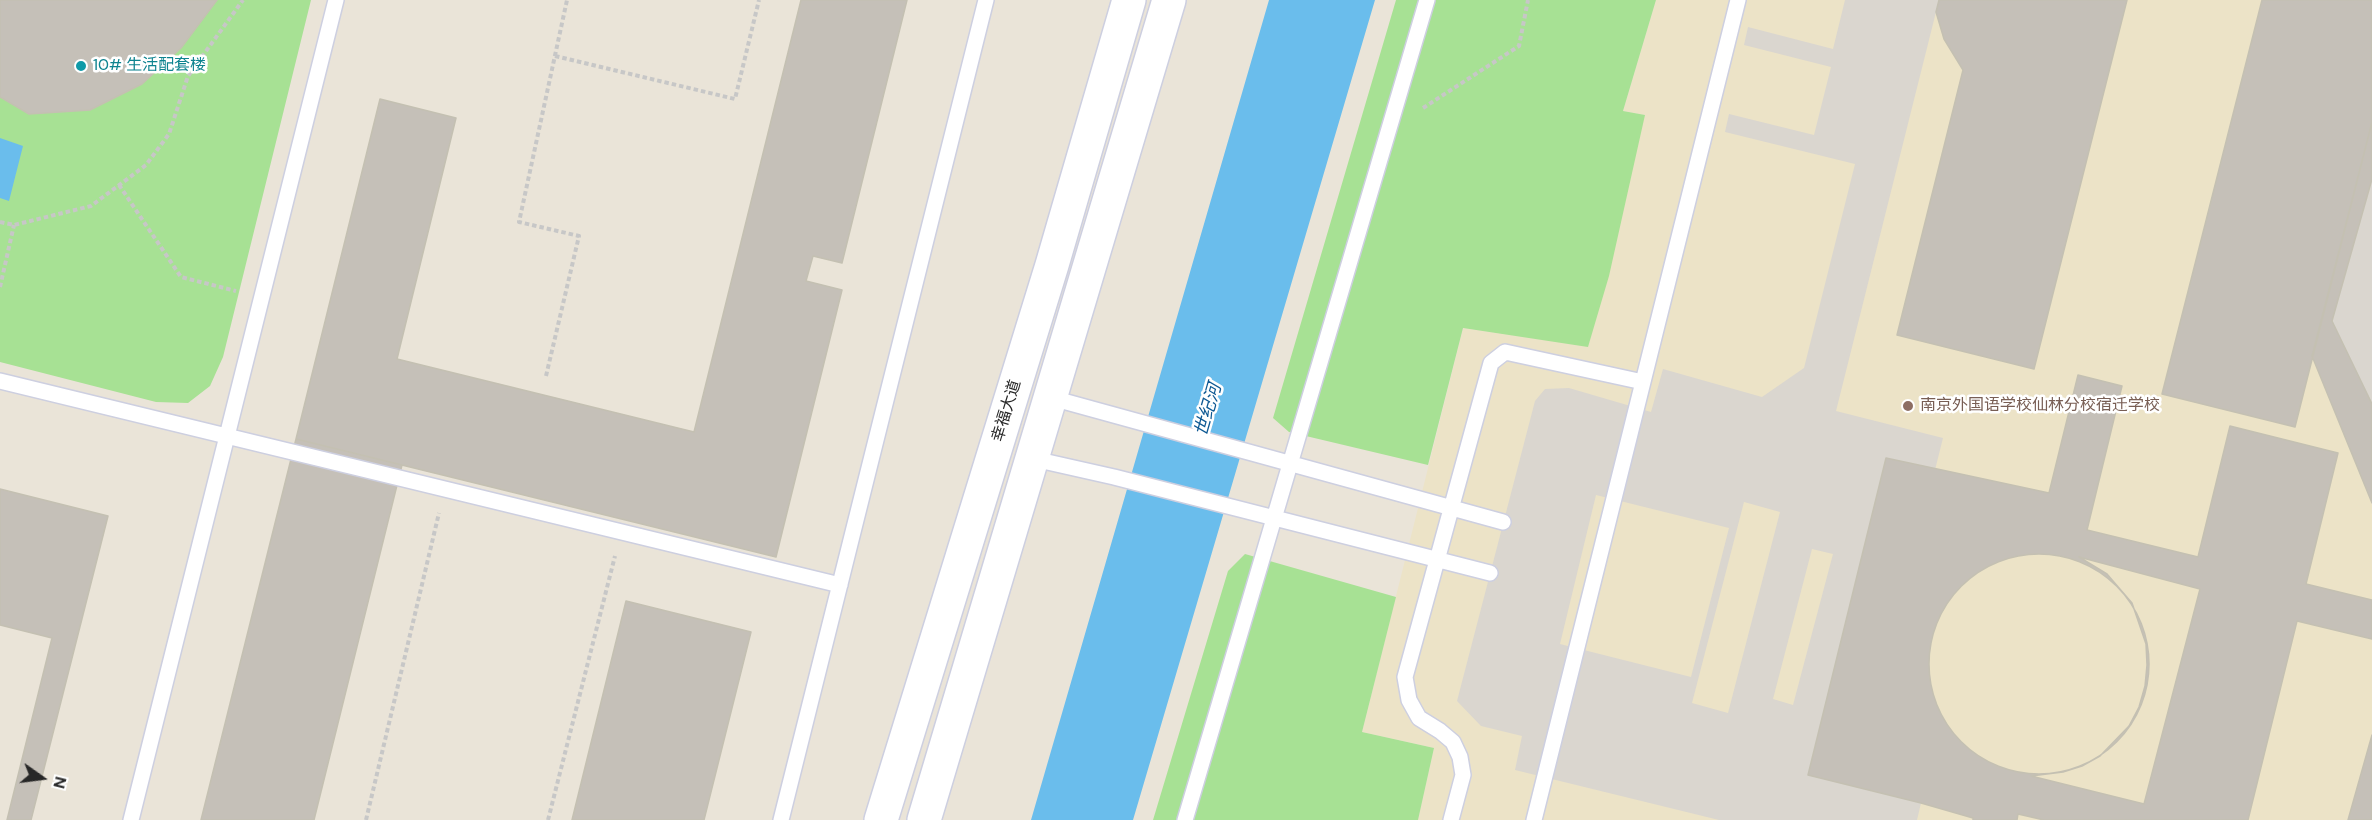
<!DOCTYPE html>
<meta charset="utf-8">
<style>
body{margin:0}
#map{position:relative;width:2372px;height:820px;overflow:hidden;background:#eae4d8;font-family:"DM Sans",sans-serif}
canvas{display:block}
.north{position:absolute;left:12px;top:748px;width:60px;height:60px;-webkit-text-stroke:4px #fff;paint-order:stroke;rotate:104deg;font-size:16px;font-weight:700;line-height:24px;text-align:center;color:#272727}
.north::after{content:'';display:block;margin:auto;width:21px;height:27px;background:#272727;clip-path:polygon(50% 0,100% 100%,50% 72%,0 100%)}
</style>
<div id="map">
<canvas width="2372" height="820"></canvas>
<div class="north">N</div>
</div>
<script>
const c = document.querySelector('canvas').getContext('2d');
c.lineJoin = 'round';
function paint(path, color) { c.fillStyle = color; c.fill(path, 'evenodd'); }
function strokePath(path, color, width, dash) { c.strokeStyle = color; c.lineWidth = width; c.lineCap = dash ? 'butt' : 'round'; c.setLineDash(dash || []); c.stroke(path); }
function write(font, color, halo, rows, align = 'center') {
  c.font = font + ' "DM Sans","Noto Sans SC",sans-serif'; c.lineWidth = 5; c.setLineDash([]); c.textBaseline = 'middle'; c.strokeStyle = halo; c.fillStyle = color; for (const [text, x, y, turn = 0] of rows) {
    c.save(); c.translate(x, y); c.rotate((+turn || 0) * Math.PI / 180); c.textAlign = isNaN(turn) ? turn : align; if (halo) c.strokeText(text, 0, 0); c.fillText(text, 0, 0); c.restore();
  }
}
paint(new Path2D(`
 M 1656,0 L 2372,0 L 2372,820 L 1418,820 L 1434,748 L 1362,732 L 1463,328 L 1588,346 L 1644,115 L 1623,111 Z`), '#ece3c7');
paint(new Path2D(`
 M 0,0 L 311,0 L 223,357 L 210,386 L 188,403 L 156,402 L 0,362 Z
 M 1396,0 L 1656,0 L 1623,111 L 1645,115 L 1609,276 L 1588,347 L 1463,328 L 1428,465 L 1289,432 L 1273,418 Z
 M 1245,554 L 1396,597 L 1362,732 L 1434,748 L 1418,820 L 1153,820 L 1228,571 Z`), '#a7e194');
paint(new Path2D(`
 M 1845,0 L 1939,0 L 1836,411 L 1943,438 L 1935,470 L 1921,803 L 1917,820 L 1719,820 L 1515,770 L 1522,736 L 1481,726 L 1457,701 L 1535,401 L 1545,389 L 1569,388 L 1651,412 L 1663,369 L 1762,397 L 1804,368 L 1855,164 L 1725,132 L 1729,114 L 1814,135 L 1831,67 L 1744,45 L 1748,27 L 1833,49 ZM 1596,495 L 1729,528 L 1691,677 L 1560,644 ZM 1744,502 L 1780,512 L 1728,713 L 1692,703 ZM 1812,549 L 1833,554 L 1793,705 L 1773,699 Z
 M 2372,179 L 2372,404 L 2332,321 Z`), '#dad6cf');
paint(new Path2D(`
 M 1269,0 L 1375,0 L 1133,820 L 1031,820 Z
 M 0,138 L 23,146 L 9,201 L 0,198 Z`), '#6abdec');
const building = new Path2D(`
 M 0,0 L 217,0 L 181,48 L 142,84 L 90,110 L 29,114 L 0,97 Z
 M 801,0 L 907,0 L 842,263 L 813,256 L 806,281 L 842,290 L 776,557 L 296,439 L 380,99 L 456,118 L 397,359 L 694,432 Z
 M 1939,0 L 2127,0 L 2034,369 L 1897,335 L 1963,70 L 1944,39 L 1936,12 Z
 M 2262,0 L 2372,0 L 2372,122 L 2295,427 L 2162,394 Z
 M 2372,122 L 2372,179 L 2332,321 L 2372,404 L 2372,503 L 2312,356 Z
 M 2078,375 L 2122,386 L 2087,530 L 2198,557 L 2230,426 L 2338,453 L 2306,584 L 2372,600 L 2372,639 L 2297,621 L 2248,820 L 2044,820 L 2018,814 L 2017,820 L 1973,820 L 1973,818 L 1921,803 L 1808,775 L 1886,458 L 2049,493 ZM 2079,557 L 2200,589 L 2144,804 L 2031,776 L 2063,772 L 2082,766 L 2100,756 L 2129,726 L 2139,707 L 2145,686 L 2147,665 L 2146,644 L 2132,603 L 2107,574 Z
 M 296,439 L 402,465 L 314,820 L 201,820 Z
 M 0,489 L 108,516 L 31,820 L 7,820 L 52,638 L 0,625 Z
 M1929 664a110 110 0 1 1 220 0a110 110 0 1 1-220 0Z
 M 626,601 L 751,632 L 704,820 L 572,820 Z
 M 2372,735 L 2372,820 L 2348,820 Z`);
paint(building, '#c5c0b8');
strokePath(building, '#c4c0b2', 1.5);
const lane = new Path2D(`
 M 0,381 L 840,585
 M 1052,398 L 1503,522
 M 1034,459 L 1114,477 L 1490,573
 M 131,820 L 336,0
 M 781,820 L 986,0
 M 1185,820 L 1427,0
 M 1451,820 L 1463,775 L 1460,757 L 1453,742 L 1440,731 L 1419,718 L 1409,700 L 1405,677 L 1491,363 L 1505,352 L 1643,382
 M 1534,820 L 1738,0`);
const secondary = new Path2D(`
 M 881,820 L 1052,265 L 1129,0
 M 924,820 L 1169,0`);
strokePath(lane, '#cdcfe0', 18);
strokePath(secondary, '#cdcfe0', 36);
strokePath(new Path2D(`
 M 555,56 L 735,99 L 759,0
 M 1423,108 L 1519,46 L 1528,0
 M 119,185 L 181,277 L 236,291
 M 0,222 L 14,225 L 91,206 L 146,165 L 169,134 L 188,76 L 243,0
 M 0,287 L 14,225
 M 546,376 L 579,236 L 519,222 L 567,0
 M 366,820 L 439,513
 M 548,820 L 615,556`), '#c7c7c7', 4, [4.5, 3]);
strokePath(lane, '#fff', 15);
strokePath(secondary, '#fff', 33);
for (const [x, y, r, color] of [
 [81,66,6,"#0f9aa8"],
 [1908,406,6,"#8d6e63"]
]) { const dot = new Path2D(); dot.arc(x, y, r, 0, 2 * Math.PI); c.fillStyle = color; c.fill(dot); strokePath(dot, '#fff', 2); }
write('16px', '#0d838f', '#fff', [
 ["10# 生活配套楼",93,66]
], 'left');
write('16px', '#785e54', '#fff', [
 ["南京外国语学校仙林分校宿迁学校",1920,406]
], 'left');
write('16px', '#272727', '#fff', [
 ["幸福大道",1007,411,-73]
]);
write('italic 18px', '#0e5993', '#fff', [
 ["世纪河",1209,410,-74]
]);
</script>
